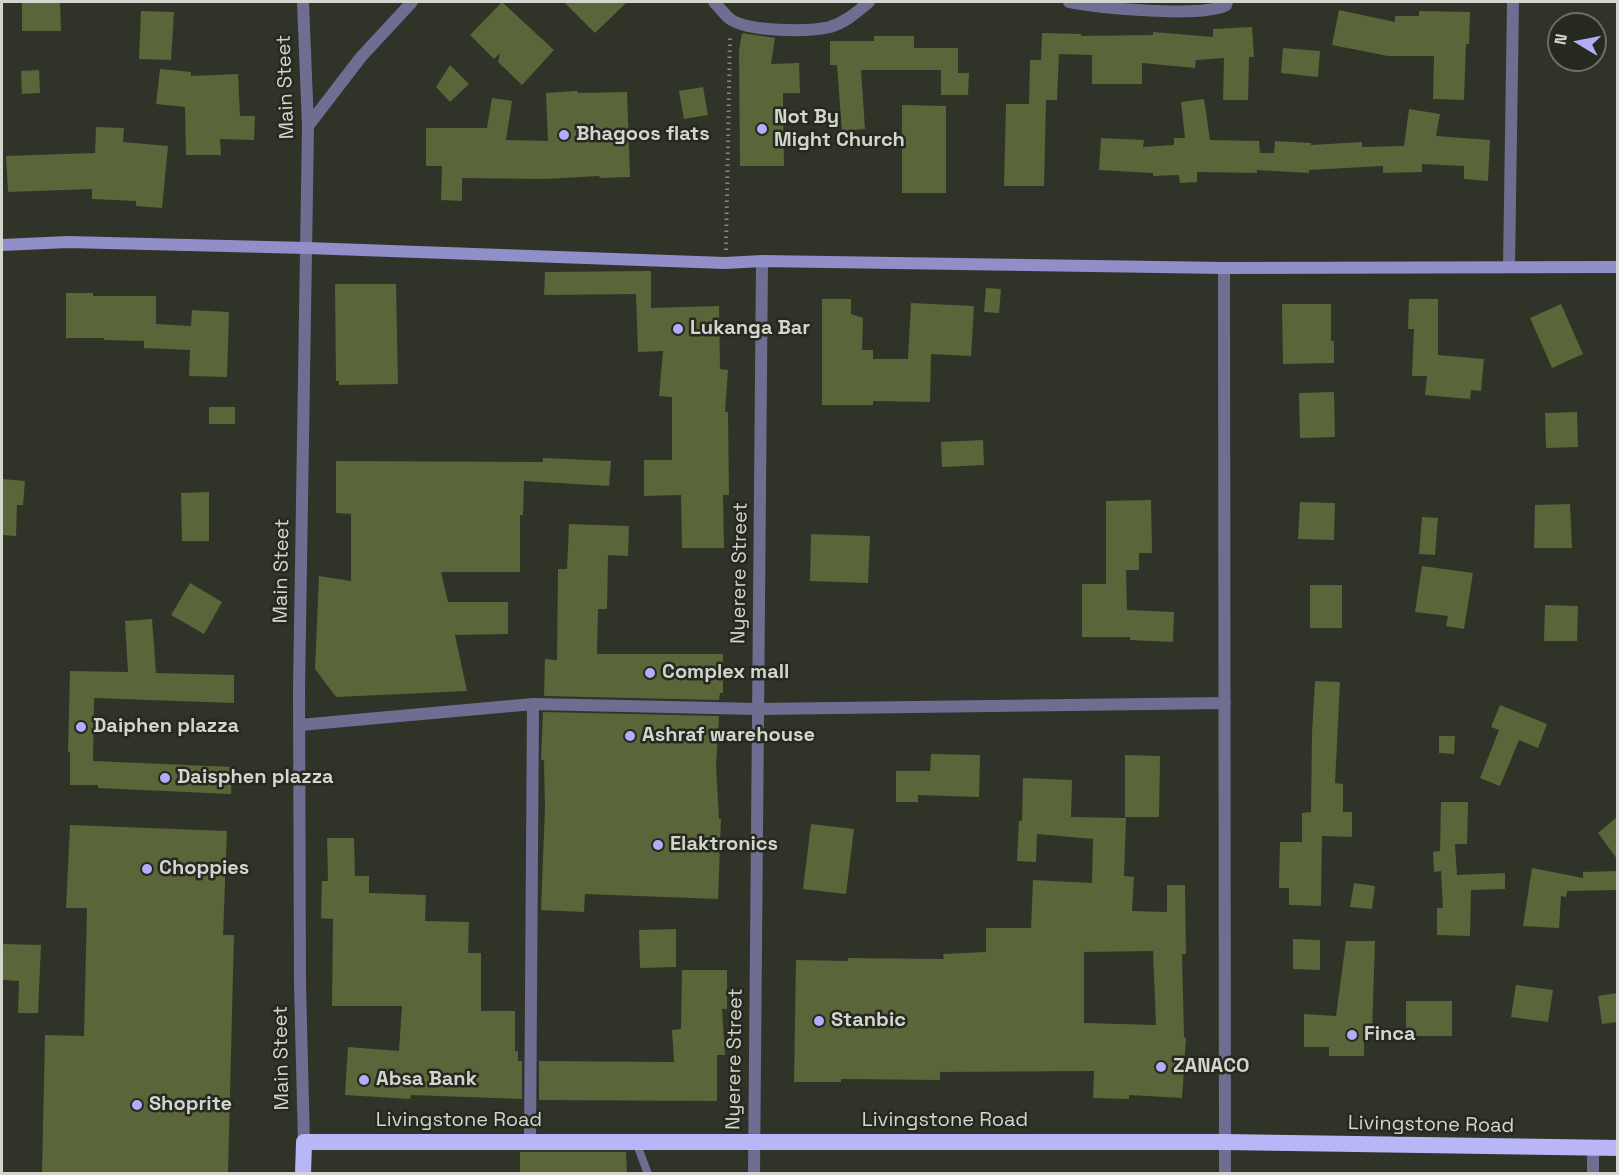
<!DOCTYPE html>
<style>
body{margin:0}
#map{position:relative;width:1619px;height:1175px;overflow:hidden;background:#303328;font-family:"Space Grotesk",sans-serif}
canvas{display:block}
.frame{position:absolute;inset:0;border:3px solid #d3d5ce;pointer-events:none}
.north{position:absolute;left:1547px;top:12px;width:60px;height:60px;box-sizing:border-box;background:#26291f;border:2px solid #6b6e65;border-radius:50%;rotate:280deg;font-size:16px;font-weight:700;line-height:24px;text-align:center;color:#d3d5ce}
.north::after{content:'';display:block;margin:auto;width:21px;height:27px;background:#b1adfa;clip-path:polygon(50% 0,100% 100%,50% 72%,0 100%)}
</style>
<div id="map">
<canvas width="1619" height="1175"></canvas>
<div class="frame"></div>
<div class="north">N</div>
</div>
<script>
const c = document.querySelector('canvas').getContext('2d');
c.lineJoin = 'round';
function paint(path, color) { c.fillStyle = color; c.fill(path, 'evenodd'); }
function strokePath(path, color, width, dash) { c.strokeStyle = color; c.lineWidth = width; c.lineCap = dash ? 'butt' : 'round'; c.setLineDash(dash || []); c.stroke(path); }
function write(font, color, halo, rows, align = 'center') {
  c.font = font + ' "Space Grotesk",sans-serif'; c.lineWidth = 5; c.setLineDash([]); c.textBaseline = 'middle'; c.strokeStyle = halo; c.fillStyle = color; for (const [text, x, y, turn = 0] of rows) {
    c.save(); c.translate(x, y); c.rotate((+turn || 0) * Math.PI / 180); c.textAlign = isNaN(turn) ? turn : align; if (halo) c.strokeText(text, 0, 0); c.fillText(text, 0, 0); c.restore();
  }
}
paint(new Path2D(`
 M 22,2 L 60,2 L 61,31 L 22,31 Z
 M 502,2 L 554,50 L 522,85 L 498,62 L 500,53 L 494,59 L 470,35 Z
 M 564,2 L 627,2 L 595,33 Z
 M 1339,10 L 1395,22 L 1395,16 L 1419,16 L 1419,11 L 1470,12 L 1469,44 L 1466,44 L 1464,100 L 1433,99 L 1434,56 L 1388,56 L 1332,45 Z
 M 141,11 L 174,12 L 171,60 L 139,59 Z
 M 1252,27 L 1254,57 L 1249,57 L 1248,100 L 1223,100 L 1224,58 L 1196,60 L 1195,68 L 1142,63 L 1142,84 L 1092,84 L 1092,55 L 1059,54 L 1057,100 L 1046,100 L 1044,186 L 1004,186 L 1006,104 L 1029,104 L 1030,60 L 1041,60 L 1042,33 L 1081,34 L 1081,36 L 1153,35 L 1153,32 L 1213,37 L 1213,29 Z
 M 742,33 L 775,38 L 771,64 L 799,63 L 800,93 L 783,93 L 784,166 L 740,166 L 739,51 Z
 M 874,36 L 914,36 L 914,48 L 958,48 L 958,73 L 969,73 L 968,95 L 941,95 L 941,70 L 861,70 L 865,129 L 842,131 L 837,65 L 830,65 L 830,41 L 874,41 Z
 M 1283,48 L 1320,51 L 1318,77 L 1281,73 Z
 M 450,65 L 469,84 L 450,102 L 436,87 Z
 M 160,69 L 191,72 L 191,76 L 238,74 L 240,116 L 255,116 L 254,140 L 220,139 L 221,155 L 186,155 L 185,107 L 156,104 Z
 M 39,70 L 40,93 L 22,94 L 21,71 Z
 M 703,87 L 708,115 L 684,119 L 679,91 Z
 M 577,91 L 578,93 L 627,92 L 630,177 L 600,178 L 599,176 L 544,179 L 462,178 L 462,201 L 441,200 L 442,166 L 426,166 L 426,128 L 487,128 L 492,98 L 512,101 L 506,140 L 548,141 L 546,93 Z
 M 1204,99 L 1210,140 L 1259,141 L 1260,153 L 1274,153 L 1275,141 L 1311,143 L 1311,145 L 1362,142 L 1362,147 L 1404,146 L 1409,109 L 1440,114 L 1436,136 L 1490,140 L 1488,181 L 1464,179 L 1464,166 L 1422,164 L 1422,172 L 1383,173 L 1383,166 L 1309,170 L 1309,173 L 1257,170 L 1257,173 L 1197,172 L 1197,182 L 1180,183 L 1179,175 L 1153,176 L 1153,173 L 1099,170 L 1101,138 L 1144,140 L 1143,147 L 1174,145 L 1174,138 L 1185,138 L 1181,102 Z
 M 902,105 L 946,106 L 946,193 L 902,193 Z
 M 96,127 L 124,128 L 123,142 L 168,146 L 162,208 L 136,206 L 136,201 L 92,199 L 92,189 L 8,192 L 6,156 L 95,153 Z
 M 651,271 L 651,308 L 719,306 L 720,369 L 728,370 L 725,412 L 728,412 L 729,495 L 723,495 L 724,548 L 682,548 L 681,495 L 644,496 L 644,460 L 672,460 L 672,397 L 659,396 L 663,351 L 638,352 L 636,294 L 544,295 L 545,272 Z
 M 335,284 L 396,284 L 398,384 L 339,385 L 339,381 L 336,381 Z
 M 986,288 L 1001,289 L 999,313 L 984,312 Z
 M 66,293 L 93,293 L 93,296 L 156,296 L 156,324 L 191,326 L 192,310 L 229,312 L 227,377 L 189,376 L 190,350 L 144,348 L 144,341 L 104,340 L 104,338 L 66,338 Z
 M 822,299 L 851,299 L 851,314 L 863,318 L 862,350 L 873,350 L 873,359 L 908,359 L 911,303 L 974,306 L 971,356 L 931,354 L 930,402 L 873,401 L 873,405 L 822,405 Z
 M 1409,299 L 1438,299 L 1438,355 L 1484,359 L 1481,391 L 1471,390 L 1470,399 L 1425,395 L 1427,376 L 1412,376 L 1414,329 L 1408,329 Z
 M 1282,304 L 1331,304 L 1331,341 L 1334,341 L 1334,363 L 1283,364 Z
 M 1561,304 L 1583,354 L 1552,368 L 1530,318 Z
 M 1334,392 L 1335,437 L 1300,438 L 1299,393 Z
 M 209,407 L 235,407 L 235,424 L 209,424 Z
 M 1577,412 L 1578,447 L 1546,448 L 1545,413 Z
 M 983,440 L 984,465 L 942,467 L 941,442 Z
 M 543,458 L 611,461 L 609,486 L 524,481 L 523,515 L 520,515 L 520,572 L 441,572 L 448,602 L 508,602 L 508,634 L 455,635 L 467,691 L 336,697 L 315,669 L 319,576 L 351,581 L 351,514 L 336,513 L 336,461 L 543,462 Z
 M 2,479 L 25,481 L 23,505 L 17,505 L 16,536 L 2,535 Z
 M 209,492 L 209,541 L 182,541 L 181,493 Z
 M 1151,500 L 1152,553 L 1139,553 L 1139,570 L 1126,570 L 1127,610 L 1174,612 L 1173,642 L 1130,640 L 1130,637 L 1082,637 L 1082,584 L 1106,584 L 1106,501 Z
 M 1300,502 L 1335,503 L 1334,540 L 1298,539 Z
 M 1570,504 L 1572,548 L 1534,548 L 1535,505 Z
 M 1422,517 L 1438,518 L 1435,555 L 1419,554 Z
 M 569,524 L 629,526 L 628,556 L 608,555 L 607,609 L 598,609 L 597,654 L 723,654 L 723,693 L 720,693 L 719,700 L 544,696 L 545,659 L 557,660 L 558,569 L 567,569 Z
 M 811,534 L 870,536 L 868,583 L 810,581 Z
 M 1422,566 L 1473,573 L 1464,629 L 1446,626 L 1448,616 L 1415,612 Z
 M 190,583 L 222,602 L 204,634 L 171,615 Z
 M 1310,585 L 1342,585 L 1342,628 L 1310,628 Z
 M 1545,605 L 1578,606 L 1577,641 L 1544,641 Z
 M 152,619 L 156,673 L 234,675 L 234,703 L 94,698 L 93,761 L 232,767 L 231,794 L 98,788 L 98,785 L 70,785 L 70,752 L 68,751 L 70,671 L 128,672 L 125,621 Z
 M 1315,681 L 1340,682 L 1335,783 L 1343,784 L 1343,812 L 1352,812 L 1352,837 L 1322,836 L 1321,906 L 1289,905 L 1289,888 L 1279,888 L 1280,842 L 1302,842 L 1302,813 L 1311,812 L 1312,733 Z
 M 1500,705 L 1547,724 L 1538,748 L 1519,740 L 1500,786 L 1480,778 L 1499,730 L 1491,727 Z
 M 543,712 L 719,716 L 716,765 L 719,819 L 721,819 L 718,899 L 585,894 L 584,912 L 541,910 L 545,808 L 544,760 L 541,760 Z
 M 1439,736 L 1455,736 L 1454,754 L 1439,753 Z
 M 931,754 L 980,755 L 979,797 L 918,795 L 918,802 L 896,802 L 896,771 L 930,771 Z
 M 1125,755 L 1160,756 L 1159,817 L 1125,817 Z
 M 1023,778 L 1072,780 L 1071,817 L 1126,818 L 1124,876 L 1134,877 L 1132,911 L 1167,912 L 1167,885 L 1185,885 L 1186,954 L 1182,954 L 1184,1037 L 1186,1038 L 1182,1098 L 1129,1095 L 1129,1099 L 1093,1098 L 1094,1071 L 940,1072 L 940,1080 L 841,1079 L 841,1082 L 794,1082 L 796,960 L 848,961 L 848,958 L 944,959 L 943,954 L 986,952 L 986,928 L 1031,928 L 1033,880 L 1092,883 L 1093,839 L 1037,834 L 1036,862 L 1017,861 L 1019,821 L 1022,821 ZM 1153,951 L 1156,1025 L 1084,1023 L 1084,952 Z
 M 1441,802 L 1468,802 L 1467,844 L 1455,844 L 1457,875 L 1505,873 L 1505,889 L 1471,890 L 1470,936 L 1437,935 L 1437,908 L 1443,908 L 1441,871 L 1434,872 L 1433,852 L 1440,851 Z
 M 1617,817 L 1617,859 L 1598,833 Z
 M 811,824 L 854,829 L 846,894 L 803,889 Z
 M 70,825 L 227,831 L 223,935 L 234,935 L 228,1173 L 42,1173 L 45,1035 L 84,1036 L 87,908 L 66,908 Z
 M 327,838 L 354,838 L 355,876 L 369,876 L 369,893 L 426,895 L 425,921 L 469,922 L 468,953 L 481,953 L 481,1011 L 515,1011 L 515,1051 L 518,1051 L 518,1061 L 522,1061 L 522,1099 L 411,1095 L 410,1099 L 345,1095 L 348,1047 L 399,1051 L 402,1006 L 332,1006 L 333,919 L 321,918 L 322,881 L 328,881 Z
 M 1532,868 L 1583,878 L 1583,872 L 1617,871 L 1617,890 L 1567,891 L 1566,897 L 1561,896 L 1559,928 L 1523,926 Z
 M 1354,883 L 1375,886 L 1372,909 L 1350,907 Z
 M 676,929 L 676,967 L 640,968 L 639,930 Z
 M 1293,939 L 1320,940 L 1320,970 L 1293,969 Z
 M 1346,941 L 1375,941 L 1372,1032 L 1364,1032 L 1364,1056 L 1329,1056 L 1329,1047 L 1304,1047 L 1304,1014 L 1336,1016 Z
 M 2,944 L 41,945 L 38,1013 L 18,1013 L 19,981 L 2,980 Z
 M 682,970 L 727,970 L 727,1009 L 722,1009 L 725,1055 L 717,1055 L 717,1101 L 539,1100 L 539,1061 L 674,1062 L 672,1030 L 681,1029 Z
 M 1516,985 L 1553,990 L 1548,1022 L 1511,1017 Z
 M 1617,993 L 1617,1022 L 1602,1024 L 1598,996 Z
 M 1406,1001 L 1452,1001 L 1452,1036 L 1406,1036 Z
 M 520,1152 L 626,1152 L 627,1173 L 520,1173 Z`), '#5a6539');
strokePath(new Path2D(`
 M 726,250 L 730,35`), '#86887f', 4, [1.5, 4.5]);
strokePath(new Path2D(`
 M 636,1142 L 648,1174`), '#6f6d92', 8);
strokePath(new Path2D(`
 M 303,2 L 308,126 L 299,689 L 300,985 L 304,1142
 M 714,2 C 719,7 724,14 730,19 C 748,32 809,32 830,27 C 846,22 857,12 869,2
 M 1069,2 C 1097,8 1203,18 1226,5 L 1227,2
 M 308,126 L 361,57 L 412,2
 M 1509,267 L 1513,2
 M 1224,268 L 1225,1174
 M 300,725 L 533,704
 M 530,1142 L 533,704 L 758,709 L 1225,703
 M 754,1174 L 762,261
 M 1593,1174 L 1593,1148`), '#6f6d92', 12);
strokePath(new Path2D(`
 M 2,245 L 68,242 L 307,248 L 725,263 L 762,261 L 1224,268 L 1618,267`), '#918fc9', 12);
strokePath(new Path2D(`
 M 303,1174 L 304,1142 L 1224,1142 L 1618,1148`), '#b9b6f7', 16);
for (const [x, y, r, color] of [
 [762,129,6,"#b1adfa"],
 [564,135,6,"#b1adfa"],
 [678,329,6,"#b1adfa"],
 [650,673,6,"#b1adfa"],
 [81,727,6,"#b1adfa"],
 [630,736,6,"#b1adfa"],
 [165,778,6,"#b1adfa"],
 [658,845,6,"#b1adfa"],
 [147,869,6,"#b1adfa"],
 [819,1021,6,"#b1adfa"],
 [1352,1035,6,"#b1adfa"],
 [1161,1067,6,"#b1adfa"],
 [364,1080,6,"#b1adfa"],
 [137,1105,6,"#b1adfa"]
]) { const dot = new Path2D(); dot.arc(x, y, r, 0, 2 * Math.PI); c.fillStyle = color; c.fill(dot); strokePath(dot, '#26291f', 2); }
write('20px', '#d3d5ce', '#26291f', [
 ["Main Steet",286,87,-92],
 ["Main Steet",282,571,-89],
 ["Nyerere Street",740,573,-89],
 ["Main Steet",282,1058,-91],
 ["Nyerere Street",735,1059,-89],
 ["Livingstone Road",459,1121],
 ["Livingstone Road",945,1121],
 ["Livingstone Road",1431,1125,1]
]);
write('bold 20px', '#d3d5ce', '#26291f', [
 ["Not By",774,118],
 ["Might Church",774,141],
 ["Bhagoos flats",576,135],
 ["Lukanga Bar",690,329],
 ["Complex mall",662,673],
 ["Daiphen plazza",93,727],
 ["Ashraf warehouse",642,736],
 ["Daisphen plazza",177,778],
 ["Elaktronics",670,845],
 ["Choppies",159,869],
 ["Stanbic",831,1021],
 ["Finca",1364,1035],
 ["ZANACO",1173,1067],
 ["Absa Bank",376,1080],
 ["Shoprite",149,1105]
], 'left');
</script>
